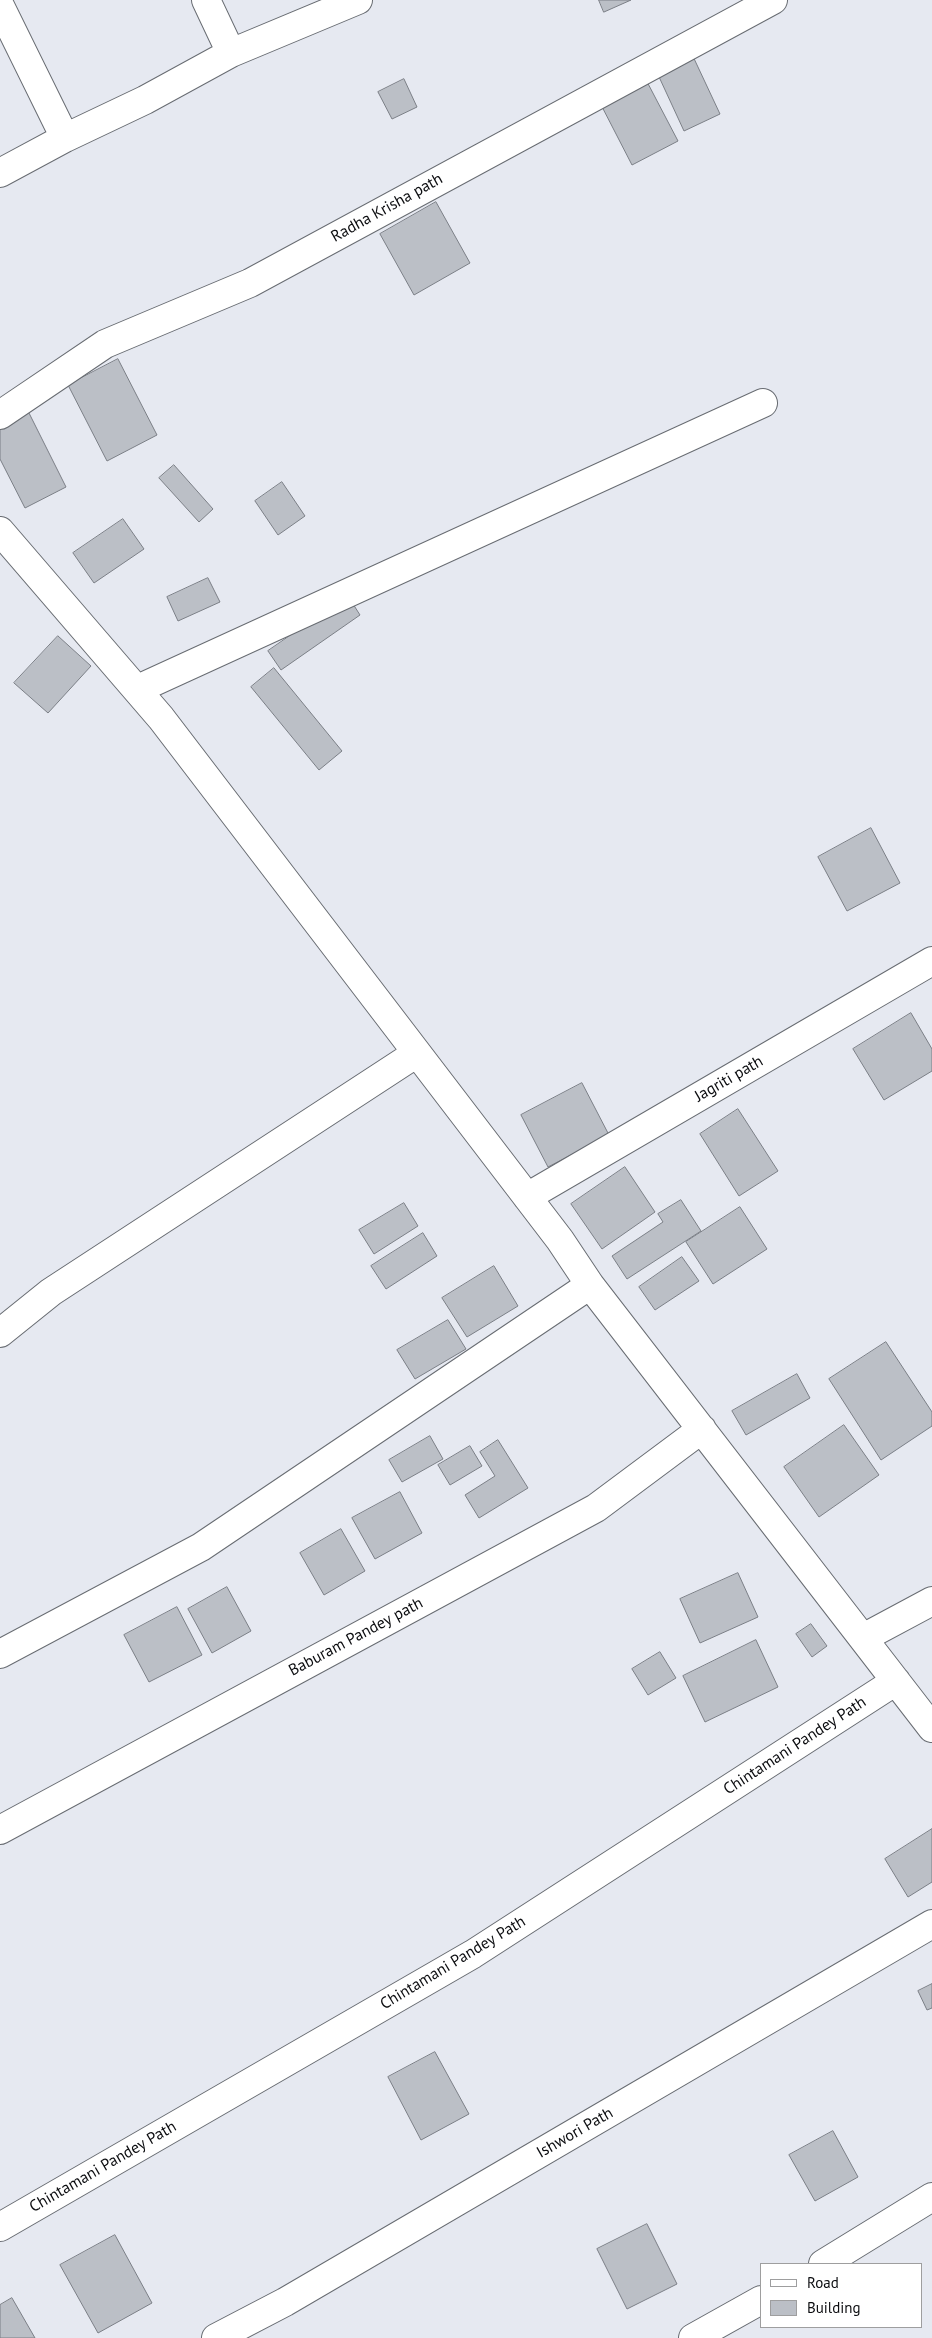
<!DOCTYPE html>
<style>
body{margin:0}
#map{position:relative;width:932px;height:2338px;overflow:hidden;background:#e6e9f1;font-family:"PT Sans",sans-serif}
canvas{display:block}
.legend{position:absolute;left:760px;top:2263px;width:162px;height:65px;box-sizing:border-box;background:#fff;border:1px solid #9e9e9f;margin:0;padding:6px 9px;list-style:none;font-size:15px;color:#0c0d10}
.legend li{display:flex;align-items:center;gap:10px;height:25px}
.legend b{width:25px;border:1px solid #9e9e9f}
</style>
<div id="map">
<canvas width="932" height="2338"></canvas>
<ul class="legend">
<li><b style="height:6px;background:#fff"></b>Road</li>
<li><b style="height:14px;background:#bbbfc6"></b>Building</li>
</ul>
</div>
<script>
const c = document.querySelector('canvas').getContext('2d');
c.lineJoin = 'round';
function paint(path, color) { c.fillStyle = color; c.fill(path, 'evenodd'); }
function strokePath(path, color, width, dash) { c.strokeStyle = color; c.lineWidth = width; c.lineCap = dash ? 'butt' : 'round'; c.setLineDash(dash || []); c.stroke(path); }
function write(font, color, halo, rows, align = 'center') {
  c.font = font + ' "PT Sans",sans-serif'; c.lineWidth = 5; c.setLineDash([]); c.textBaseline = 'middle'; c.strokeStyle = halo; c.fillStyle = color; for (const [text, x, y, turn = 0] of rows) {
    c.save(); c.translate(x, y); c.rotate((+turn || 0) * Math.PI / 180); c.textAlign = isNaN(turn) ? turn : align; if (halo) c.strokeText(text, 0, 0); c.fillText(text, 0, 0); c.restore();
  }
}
const building = new Path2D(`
 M 599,0 L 631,0 L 604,12 Z
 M 690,50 L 720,114 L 684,131 L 654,66 Z
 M 644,76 L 678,141 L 632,165 L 598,99 Z
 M 404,79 L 417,107 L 392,119 L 378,92 Z
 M 436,202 L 470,263 L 414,295 L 380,234 Z
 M 118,359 L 157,435 L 107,461 L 68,385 Z
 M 29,413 L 66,487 L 25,508 L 0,459 L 0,428 Z
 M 174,465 L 213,509 L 199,522 L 159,478 Z
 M 282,482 L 305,516 L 278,535 L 255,501 Z
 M 123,519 L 144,549 L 94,583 L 73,553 Z
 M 208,578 L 220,602 L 178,621 L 167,597 Z
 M 348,596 L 360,615 L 281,670 L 268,651 Z
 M 58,636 L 91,666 L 48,713 L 14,683 Z
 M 274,668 L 342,751 L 319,770 L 251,687 Z
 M 871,828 L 900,883 L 847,911 L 818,857 Z
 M 911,1013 L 932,1049 L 932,1071 L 884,1100 L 853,1049 Z
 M 582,1083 L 609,1135 L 548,1167 L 521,1115 Z
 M 738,1109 L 778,1171 L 739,1196 L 700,1134 Z
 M 625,1167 L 655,1212 L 602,1249 L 571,1204 Z
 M 681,1200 L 701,1231 L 627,1279 L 612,1256 L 663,1222 L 658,1214 Z
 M 404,1203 L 418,1226 L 374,1254 L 359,1230 Z
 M 740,1207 L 767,1249 L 713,1284 L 686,1242 Z
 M 423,1233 L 437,1256 L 386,1289 L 371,1266 Z
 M 682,1257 L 699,1281 L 655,1310 L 639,1287 Z
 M 494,1266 L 518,1306 L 467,1337 L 442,1298 Z
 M 448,1320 L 466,1349 L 415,1379 L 397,1350 Z
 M 886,1342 L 932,1412 L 932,1426 L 881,1460 L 829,1379 Z
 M 797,1374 L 810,1398 L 746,1435 L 732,1411 Z
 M 844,1425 L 879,1475 L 819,1517 L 784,1467 Z
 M 430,1436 L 443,1459 L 402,1482 L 389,1460 Z
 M 498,1440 L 528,1488 L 479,1518 L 465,1495 L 495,1476 L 480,1452 Z
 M 470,1446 L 482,1466 L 450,1485 L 438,1465 Z
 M 400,1492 L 422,1533 L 375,1559 L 352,1518 Z
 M 341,1529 L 365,1571 L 324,1595 L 300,1553 Z
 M 738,1573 L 758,1617 L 700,1643 L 680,1599 Z
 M 227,1587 L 251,1631 L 212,1653 L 188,1609 Z
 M 177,1607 L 202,1655 L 149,1682 L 124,1635 Z
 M 811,1624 L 827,1646 L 812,1657 L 796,1634 Z
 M 756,1640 L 778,1687 L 705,1722 L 683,1676 Z
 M 660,1652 L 676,1678 L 648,1695 L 632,1669 Z
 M 932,1829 L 932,1882 L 908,1897 L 885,1859 Z
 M 932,1984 L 932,2008 L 927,2010 L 918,1991 Z
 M 435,2052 L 469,2114 L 421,2140 L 388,2077 Z
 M 833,2131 L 858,2177 L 815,2201 L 789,2155 Z
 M 647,2224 L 677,2284 L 627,2309 L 597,2249 Z
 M 115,2235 L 152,2303 L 98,2333 L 60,2265 Z
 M 12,2298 L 35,2338 L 0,2338 L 0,2305 Z`);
paint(building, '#bbbfc6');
strokePath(building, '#7b7f86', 1);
const minor = new Path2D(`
 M 206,0 L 231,53
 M 0,6 L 65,138
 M 0,173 L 65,138 L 145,100 L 231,53 L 358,0
 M 0,415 L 105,344 L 250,283 L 773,0
 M 0,531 L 161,718 L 560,1240 L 590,1285 L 932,1728
 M 138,689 L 763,403
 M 527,1197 L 932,961
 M 0,1333 L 51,1292 L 417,1053
 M 863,1638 L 932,1601
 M 0,1654 L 201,1547 L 590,1285
 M 0,1830 L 596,1508 L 702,1429
 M 0,2227 L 473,1954 L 896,1681
 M 823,2264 L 932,2197
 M 216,2338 L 285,2302 L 932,1924
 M 693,2338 L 761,2300`);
strokePath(minor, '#686c72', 30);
strokePath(minor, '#fff', 28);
write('16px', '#0c0d10', '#fff', [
 ["Radha Krisha path",387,208,-29],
 ["Jagriti path",729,1079,-30],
 ["Baburam Pandey path",356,1637,-28],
 ["Chintamani Pandey Path",795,1746,-33],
 ["Chintamani Pandey Path",453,1963,-31],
 ["Ishwori Path",575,2133,-30],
 ["Chintamani Pandey Path",103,2167,-30]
]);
</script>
